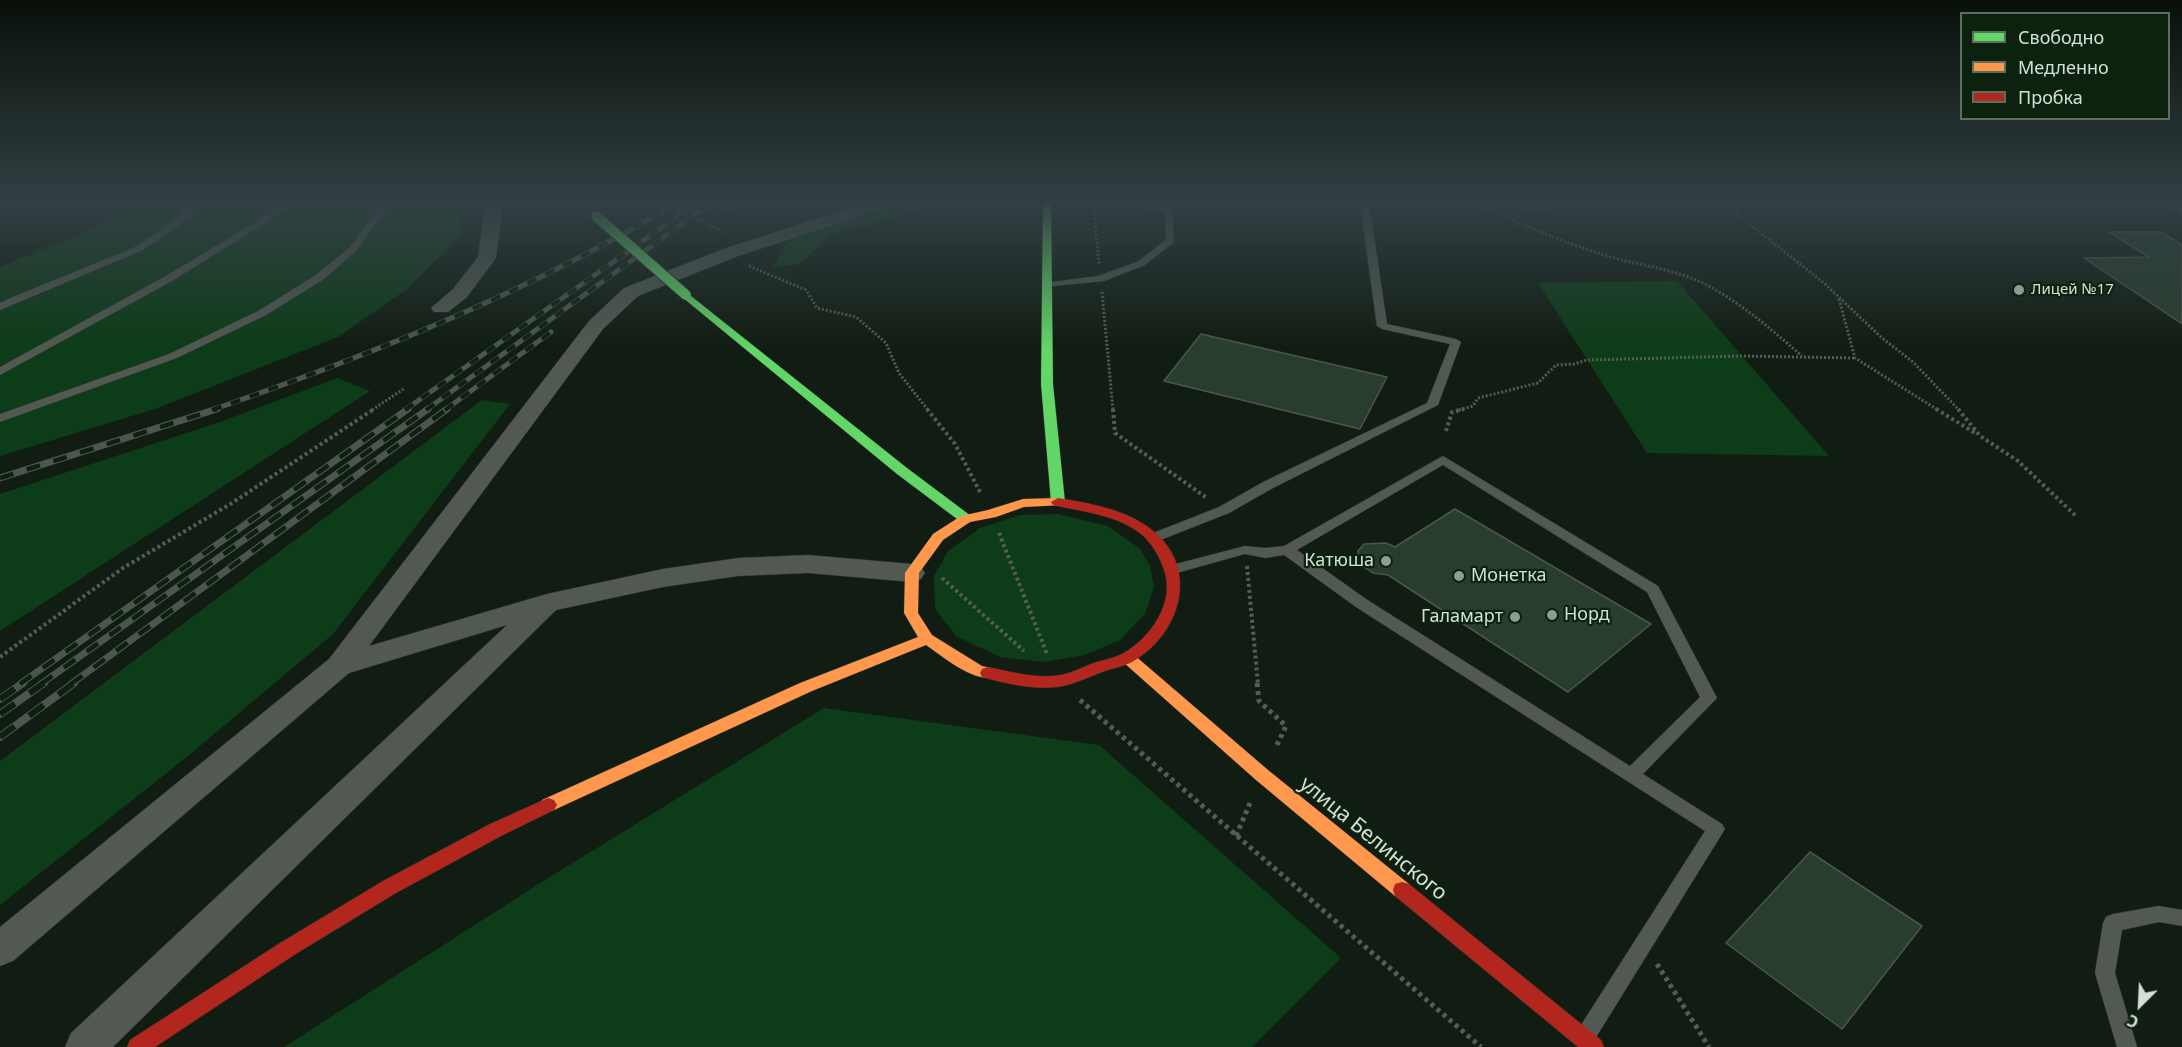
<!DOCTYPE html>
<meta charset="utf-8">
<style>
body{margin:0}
#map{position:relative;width:2182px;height:1047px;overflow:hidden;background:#111d12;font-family:"Noto Sans",sans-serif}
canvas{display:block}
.legend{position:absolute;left:1960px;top:12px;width:210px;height:108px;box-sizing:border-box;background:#0c220f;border:2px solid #5c6e5d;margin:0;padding:8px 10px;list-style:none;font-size:18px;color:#d3e0d3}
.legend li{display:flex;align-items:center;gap:12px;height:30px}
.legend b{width:30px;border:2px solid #5c6e5d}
.north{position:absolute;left:2110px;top:975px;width:60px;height:60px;-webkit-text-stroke:4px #0c220f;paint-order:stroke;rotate:204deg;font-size:16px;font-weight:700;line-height:24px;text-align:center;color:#d3e0d3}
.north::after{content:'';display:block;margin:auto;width:21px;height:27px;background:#d3e0d3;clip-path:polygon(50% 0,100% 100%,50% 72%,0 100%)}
</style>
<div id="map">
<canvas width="2182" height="1047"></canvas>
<ul class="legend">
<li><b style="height:8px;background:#63d668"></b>Свободно</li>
<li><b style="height:8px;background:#ff974d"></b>Медленно</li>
<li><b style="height:8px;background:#b3261e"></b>Пробка</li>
</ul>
<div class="north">С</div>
</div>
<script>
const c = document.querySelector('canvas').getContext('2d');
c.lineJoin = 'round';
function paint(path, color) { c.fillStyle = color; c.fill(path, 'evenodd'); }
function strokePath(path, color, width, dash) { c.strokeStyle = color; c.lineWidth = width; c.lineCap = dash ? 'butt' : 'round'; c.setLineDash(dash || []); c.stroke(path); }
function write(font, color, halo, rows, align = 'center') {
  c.font = font + ' "Noto Sans",sans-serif'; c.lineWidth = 4.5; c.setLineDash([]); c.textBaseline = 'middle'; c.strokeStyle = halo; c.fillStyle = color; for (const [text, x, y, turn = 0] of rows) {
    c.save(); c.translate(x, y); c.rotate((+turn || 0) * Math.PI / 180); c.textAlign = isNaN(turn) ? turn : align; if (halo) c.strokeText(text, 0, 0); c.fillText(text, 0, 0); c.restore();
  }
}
paint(new Path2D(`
 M 135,202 L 459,202 L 461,235 L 407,289 L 338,337 L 155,409 L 0,456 L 0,267 L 86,232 Z
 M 904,202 L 940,203 L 831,235 L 799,264 L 773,267 L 787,241 Z
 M 1677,281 L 1829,456 L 1647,453 L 1538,283 Z
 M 337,378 L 370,391 L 0,631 L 0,494 L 217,423 Z
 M 482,400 L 510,404 L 333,634 L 188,756 L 0,905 L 0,761 Z
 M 1057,514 L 1108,526 L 1139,548 L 1150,565 L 1154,587 L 1145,614 L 1120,640 L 1085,655 L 1043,662 L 1000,657 L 956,636 L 935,609 L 934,576 L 948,551 L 980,528 L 1020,515 Z
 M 824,708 L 1099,745 L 1341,958 L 1252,1047 L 284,1047 L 545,880 Z`), '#0d3c18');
const building = new Path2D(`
 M 2109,232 L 2161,232 L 2182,245 L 2182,324 L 2084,258 L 2149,257 Z
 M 1201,334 L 1387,377 L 1360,429 L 1164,381 Z
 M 1455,509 L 1651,624 L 1568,692 L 1388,575 L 1373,573 L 1364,567 L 1358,558 L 1358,551 L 1364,544 L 1386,543 L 1395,547 Z
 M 1810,852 L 1922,926 L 1842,1029 L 1726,943 Z`);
paint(building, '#293d2d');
strokePath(building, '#4c564d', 1.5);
const lane = new Path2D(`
 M 195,202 L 205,202 L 174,229 L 141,251 L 0,310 L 0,303 L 13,297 L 135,247 L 159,231 Z
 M 289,202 L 299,202 L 172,281 L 0,375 L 0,367 L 164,277 Z
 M 382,202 L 391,202 L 356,251 L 324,279 L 266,315 L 177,358 L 0,422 L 0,414 L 169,354 L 258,311 L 316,275 L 350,247 Z
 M 1129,202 L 1143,202 L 1172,210 L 1174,242 L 1145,265 L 1104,281 L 1043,287 L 1043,283 L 1098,276 L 1139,261 L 1166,239 L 1165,214 Z
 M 1360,202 L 1369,202 L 1387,324 L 1456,339 L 1461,342 L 1438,405 L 1273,488 L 1229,513 L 1158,541 L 1148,541 L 1146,538 L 1148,535 L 1219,507 L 1263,482 L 1427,403 L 1450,344 L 1382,329 L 1377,326 Z
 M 2161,202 L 2172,202 L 2182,208 L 2182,215 Z
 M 1443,456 L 1658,586 L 1717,698 L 1643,774 L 1722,824 L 1725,829 L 1595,1039 L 1588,1042 L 1581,1039 L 1578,1032 L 1581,1025 L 1705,831 L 1356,607 L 1284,555 L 1265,558 L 1245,554 L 1173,574 L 1166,569 L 1168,566 L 1245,546 L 1265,548 L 1284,546 ZM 1443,465 L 1647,592 L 1700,697 L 1630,766 L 1366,599 L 1297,550 Z
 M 2159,906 L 2182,910 L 2182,926 L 2159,922 L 2122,930 L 2115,973 L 2137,1047 L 2117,1047 L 2095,973 L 2103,923 L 2106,917 L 2113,914 Z`);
const street = new Path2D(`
 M 480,202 L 497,202 L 502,213 L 496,258 L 467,297 L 448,312 L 434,312 L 431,308 L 453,289 L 478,257 L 484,213 Z
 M 868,202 L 893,202 L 891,206 L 738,256 L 638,296 L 603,329 L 369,646 L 547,594 L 663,569 L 738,558 L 808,555 L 912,564 L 921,567 L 925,573 L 921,579 L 912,582 L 808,573 L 738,576 L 663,587 L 556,610 L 113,1047 L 65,1047 L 71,1033 L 507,625 L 349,673 L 13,961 L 0,966 L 0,927 L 329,659 L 589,321 L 624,288 L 726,248 Z`);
const fast = new Path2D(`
 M 1043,202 L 1051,202 L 1053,384 L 1065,502 L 1058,506 L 1051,502 L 1041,384 Z
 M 686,292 L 907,468 L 971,516 L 973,519 L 971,522 L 961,522 L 897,474 L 682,297 L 681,295 Z`);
const slow = new Path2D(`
 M 1058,498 L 1065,502 L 1063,505 L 1024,507 L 996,517 L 970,522 L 943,540 L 919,573 L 918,613 L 932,635 L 982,666 L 994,669 L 996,673 L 994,677 C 974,683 942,656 926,645 L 812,691 L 554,810 L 548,812 L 542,810 L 539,805 L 542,800 L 800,683 L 918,637 L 904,613 L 905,573 L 933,534 L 961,516 L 988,510 L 1023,499 Z
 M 1128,652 L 1133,654 L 1268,770 L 1409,884 L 1411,890 L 1409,896 L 1402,898 L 1395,896 L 1256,780 L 1123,662 L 1120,658 L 1123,654 Z`);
const jam = new Path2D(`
 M 1058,498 C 1089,503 1123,509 1148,527 C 1201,564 1183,633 1132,662 C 1123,667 1112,668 1102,672 C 1089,677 1077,683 1063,686 C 1038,691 1007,684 982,677 L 980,673 L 982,669 L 988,667 C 1011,672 1037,679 1061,675 C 1071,673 1081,668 1091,664 C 1101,660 1112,659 1122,654 C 1151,638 1177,601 1163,567 C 1158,554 1151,542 1140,533 C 1114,514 1083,512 1053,505 L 1051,502 Z
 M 548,798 L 554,800 L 557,805 L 554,810 L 501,836 L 396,893 L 294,955 L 155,1047 L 127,1047 L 130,1040 L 280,943 L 383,881 L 488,825 Z
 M 1402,882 L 1409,884 L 1601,1040 L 1604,1047 L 1578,1047 L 1395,896 L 1393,890 L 1395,884 Z`);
strokePath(lane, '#2e362e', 1);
strokePath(street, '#2e362e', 1);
strokePath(fast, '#2e362e', 1);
strokePath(slow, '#2e362e', 1);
strokePath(jam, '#2e362e', 1);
strokePath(new Path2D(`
 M 660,202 L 726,233
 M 1093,202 L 1099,264
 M 1476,202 C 1519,224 1564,243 1611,257 C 1642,266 1674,269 1703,283 C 1740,302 1771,329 1802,356
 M 1737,202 L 1737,214 L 1824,283 L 1882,338 L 1913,362 L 1959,410
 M 1502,216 L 1575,202
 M 749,266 L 806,290 L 817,308 L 856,317 L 886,343 L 899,373 L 928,410
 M 1102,292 L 1113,410
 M 1839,299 L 1855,358 L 1938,410
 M 372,410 L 405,388
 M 1459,410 L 1473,406 L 1478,398 L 1538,383 L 1556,365 L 1574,364 L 1587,360 L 1743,356 L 1855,358`), '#545c55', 3, [2, 2]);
strokePath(new Path2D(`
 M 927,409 L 955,444 L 980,492
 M 1113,409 L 1115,433 L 1207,498
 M 1936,409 L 1975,433
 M 1958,409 L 1980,436 L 2018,461 L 2076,516
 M 1446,431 L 1452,412 L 1464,409
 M 999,533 L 1047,654
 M 1247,566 L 1258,684
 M 942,578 L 1024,651
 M 0,657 L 123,568 L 232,503 L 374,409`), '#545c55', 4, [3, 3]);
strokePath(new Path2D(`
 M 1257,683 L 1259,701 L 1286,726 L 1276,747
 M 1080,700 L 1481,1047
 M 1236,836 L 1250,803
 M 1657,964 L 1709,1047`), '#545c55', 5, [4, 4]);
paint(lane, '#515952');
paint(street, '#515952');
paint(fast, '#63d668');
paint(slow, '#ff974d');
paint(jam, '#b3261e');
const railFar2 = new Path2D(`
 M 724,210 L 738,202
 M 212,410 C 373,354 532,291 678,202
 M 405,410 L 696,203
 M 426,410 L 712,202
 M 445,410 L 551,332`);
const railFar1 = new Path2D(`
 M 0,478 L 217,409
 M 20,684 L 408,409
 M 41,684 L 428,409
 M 71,684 L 447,409`);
const rail = new Path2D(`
 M 0,699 L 23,683
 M 0,714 L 44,683
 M 0,737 L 74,683`);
strokePath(railFar2, '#4c554e', 5);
strokePath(railFar1, '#4c554e', 7);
strokePath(rail, '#4c554e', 8);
strokePath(railFar2, '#0c220f', 4, [10]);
strokePath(railFar1, '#0c220f', 4.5, [14]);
strokePath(rail, '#0c220f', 6, [18]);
const fastBridge = new Path2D(`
 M 596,216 L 686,295`);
strokePath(fastBridge, '#2e362e', 12, []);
strokePath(fastBridge, '#63d668', 10);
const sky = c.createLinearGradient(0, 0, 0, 349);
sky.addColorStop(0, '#09100a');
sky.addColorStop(0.58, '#324044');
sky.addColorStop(1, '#32404400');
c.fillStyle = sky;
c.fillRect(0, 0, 2182, 349);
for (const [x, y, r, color] of [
 [2019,290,6,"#8f9c8f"],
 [1386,561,6,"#8f9c8f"],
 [1459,576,6,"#8f9c8f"],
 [1552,615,6,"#8f9c8f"],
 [1515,617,6,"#8f9c8f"]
]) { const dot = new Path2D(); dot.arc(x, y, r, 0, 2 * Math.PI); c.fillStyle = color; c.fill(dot); strokePath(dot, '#0c220f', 2); }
write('15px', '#d3e0d3', '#0c220f', [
 ["Лицей №17",2031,290]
], 'left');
write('18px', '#d3e0d3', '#0c220f', [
 ["Катюша",1374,561],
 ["Монетка",1471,576,"left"],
 ["Норд",1564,615,"left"],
 ["Галамарт",1503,617]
], 'right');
write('21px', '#d3e0d3', '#0c220f', [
 ["улица Белинского",1373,839,39]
]);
</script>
